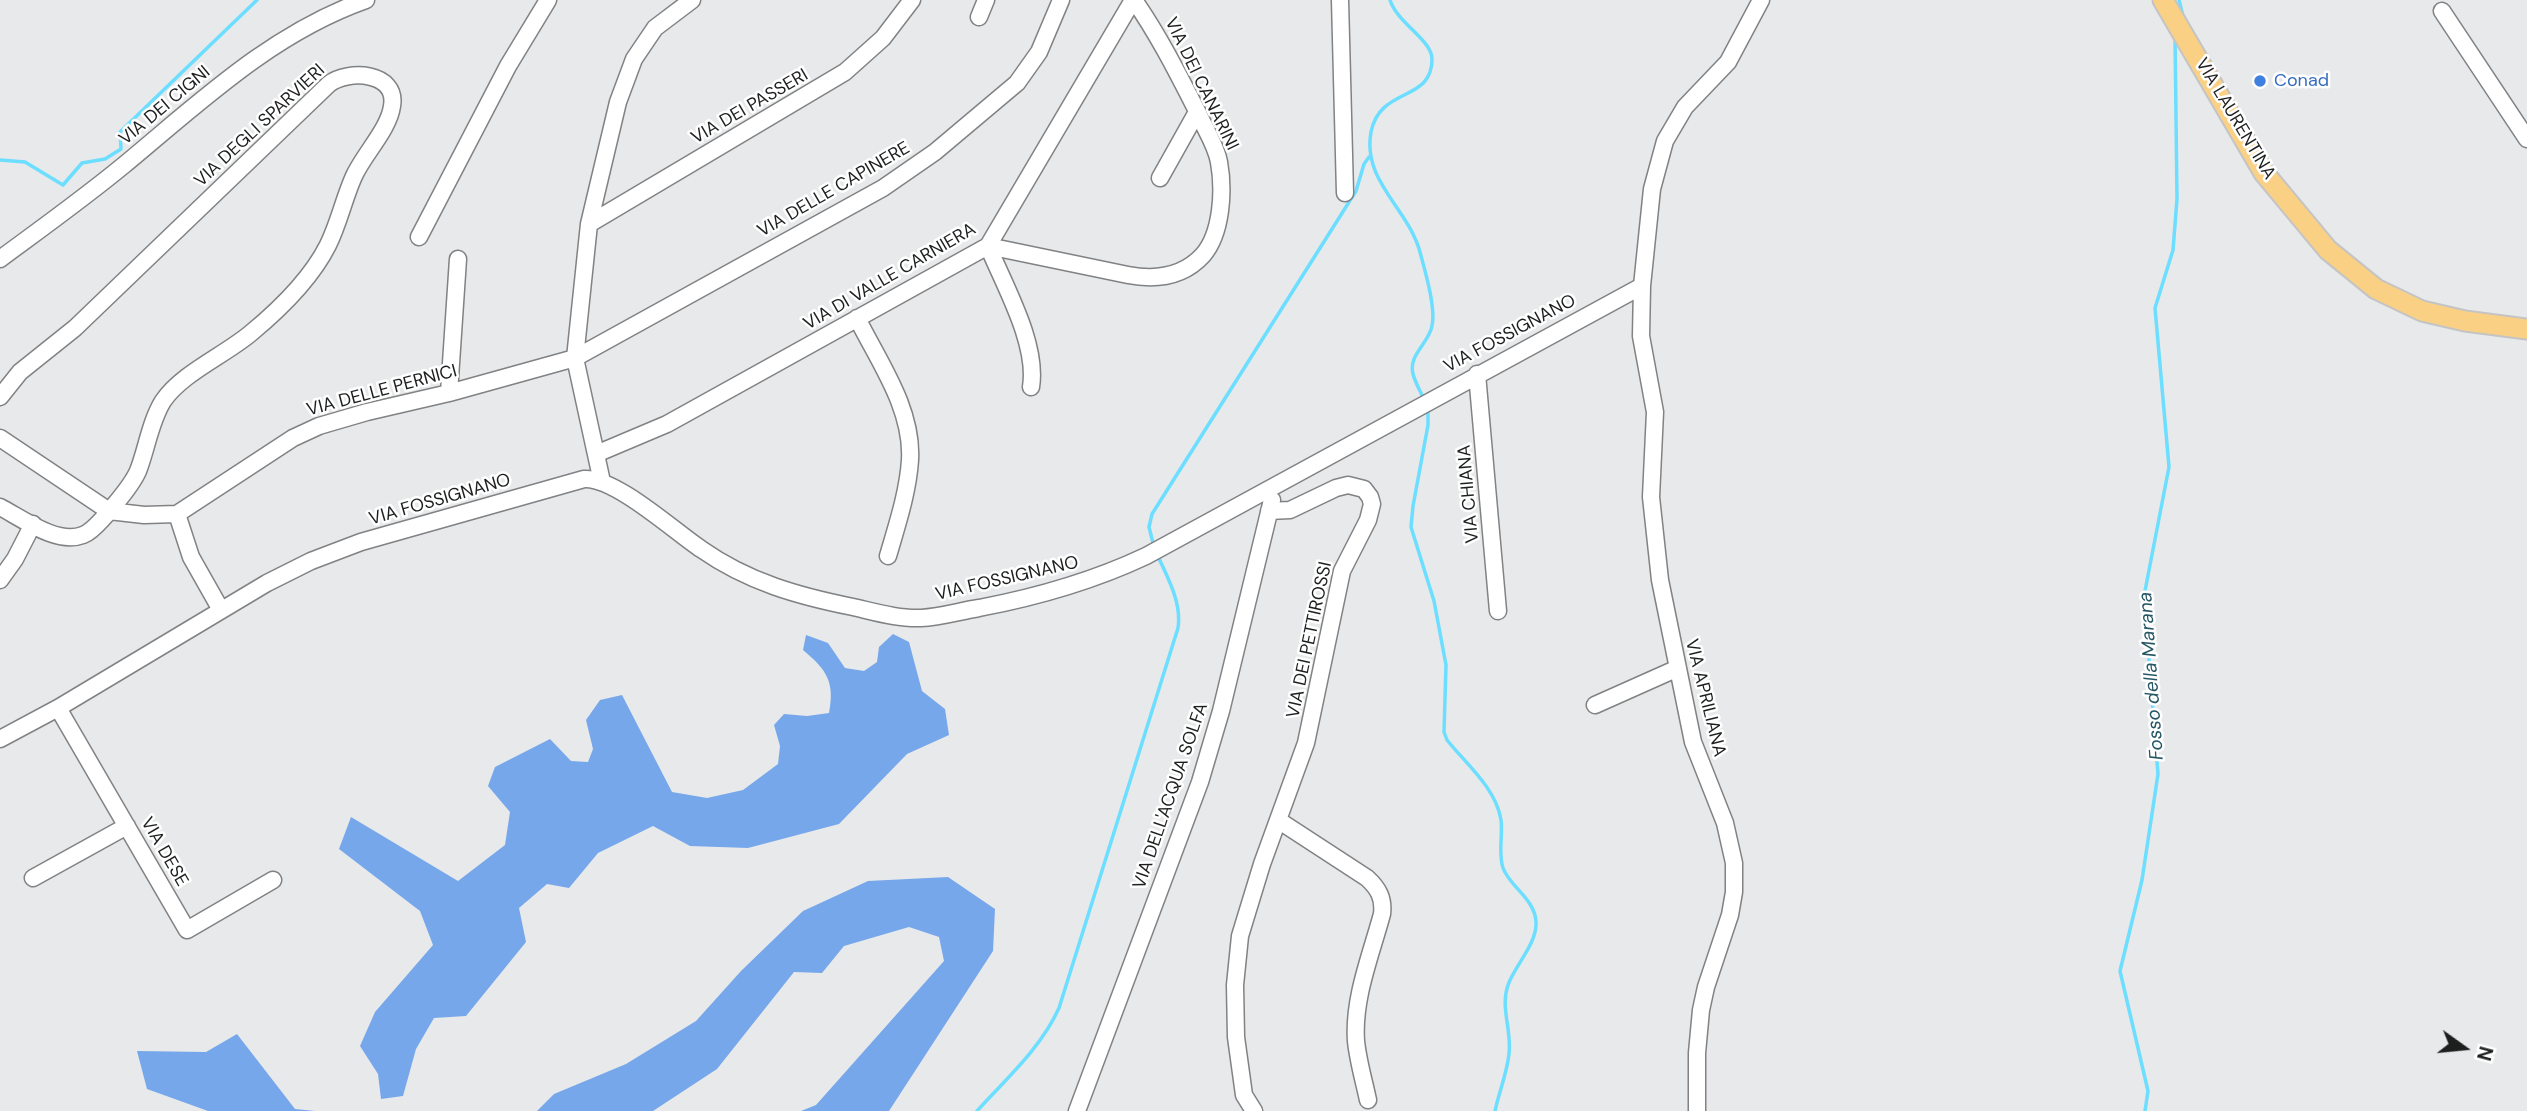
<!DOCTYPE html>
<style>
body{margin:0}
#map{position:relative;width:2527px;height:1111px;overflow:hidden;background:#e8e9eb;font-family:"DM Sans",sans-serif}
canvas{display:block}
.north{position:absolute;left:2429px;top:1013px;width:70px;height:70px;-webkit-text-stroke:5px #fff;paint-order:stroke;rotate:105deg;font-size:19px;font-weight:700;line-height:28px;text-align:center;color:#1d1e1e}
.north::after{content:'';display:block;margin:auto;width:24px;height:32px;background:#1d1e1e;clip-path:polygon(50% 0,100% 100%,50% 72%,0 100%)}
</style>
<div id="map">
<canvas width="2527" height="1111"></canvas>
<div class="north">N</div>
</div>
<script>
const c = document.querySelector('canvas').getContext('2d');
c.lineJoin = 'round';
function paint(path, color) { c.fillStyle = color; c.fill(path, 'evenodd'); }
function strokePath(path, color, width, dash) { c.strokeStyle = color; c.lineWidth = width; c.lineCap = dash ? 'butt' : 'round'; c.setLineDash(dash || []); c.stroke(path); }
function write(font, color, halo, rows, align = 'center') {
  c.font = font + ' "DM Sans",sans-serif'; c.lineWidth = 5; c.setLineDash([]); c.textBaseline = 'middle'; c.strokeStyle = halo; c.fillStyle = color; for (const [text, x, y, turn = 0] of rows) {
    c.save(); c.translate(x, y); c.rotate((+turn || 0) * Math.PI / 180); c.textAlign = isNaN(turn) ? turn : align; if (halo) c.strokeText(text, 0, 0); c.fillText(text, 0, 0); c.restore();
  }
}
paint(new Path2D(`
 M 893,634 L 909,642 L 922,691 L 945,709 L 949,735 L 907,754 L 839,824 L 748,848 L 690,846 L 653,826 L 598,853 L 569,888 L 547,884 L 519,908 L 526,942 L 466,1016 L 434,1018 L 416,1049 L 403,1096 L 381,1099 L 378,1074 L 360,1046 L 375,1012 L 433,945 L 420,911 L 339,849 L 351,817 L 458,881 L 505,845 L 510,812 L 488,786 L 495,767 L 550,739 L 571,761 L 588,762 L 593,749 L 586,720 L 600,700 L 622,695 L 672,792 L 707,798 L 743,790 L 778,764 L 780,746 L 774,725 L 784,714 L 807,716 L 829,713 C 835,682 827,670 803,650 L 806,635 L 828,643 L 845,668 L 864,671 L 877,662 L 879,647 Z
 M 948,877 L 995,909 L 993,951 L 889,1111 L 801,1111 L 816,1105 L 944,961 L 939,937 L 909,927 L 844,946 L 822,973 L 794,972 L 717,1069 L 653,1111 L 537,1111 L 554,1094 L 626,1064 L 696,1021 L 741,971 L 803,911 L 868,881 Z
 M 237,1034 L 295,1109 L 315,1111 L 208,1111 L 147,1089 L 137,1051 L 206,1052 Z`), '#76a7eb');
strokePath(new Path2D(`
 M 1390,0 C 1397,23 1432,40 1432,59 C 1432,103 1380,86 1371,132 C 1362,181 1408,208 1420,252 C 1425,271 1436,307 1432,326 C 1429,343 1408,355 1413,374 C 1415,382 1420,391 1424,399
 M 2179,0 L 2183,16
 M 0,160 L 25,162 L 63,185 L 82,163 L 105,159 L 121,149 L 120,132 L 257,0
 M 1428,409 L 1428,425 L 1413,506 L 1411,527 L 1434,601 L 1446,665 L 1444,732 L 1447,740 C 1466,764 1496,788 1501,820 C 1503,835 1498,853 1503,868 C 1510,887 1535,899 1536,922 C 1537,944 1515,965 1508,985 C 1500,1008 1512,1030 1509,1054 C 1507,1073 1499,1092 1495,1111
 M 1154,547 L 1149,527 L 1152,514 L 1356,191 L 1364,164 L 1369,157
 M 977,1111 C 1006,1079 1041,1048 1059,1008 L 1178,628 C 1182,602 1167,577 1157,554
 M 2145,1111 L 2148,1091 L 2120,971 L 2142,880 L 2158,774 L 2144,596 L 2169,467 L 2155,308 L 2173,250 L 2177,199 L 2175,35`), '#6cdeff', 3.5);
const minor = new Path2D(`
 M 1340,0 L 1345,193
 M 2442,11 L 2527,139
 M 979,17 L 986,0
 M 1160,178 L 1197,112
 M 589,224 L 845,72 L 883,38 L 912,0
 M 419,237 L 508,66 L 548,0
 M 988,246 L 1128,275 C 1155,280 1183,277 1203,255 C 1222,233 1224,190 1219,162 C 1216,145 1205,129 1198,113 C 1178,74 1159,36 1134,0
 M 988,246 C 1005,287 1038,344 1031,387
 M 0,259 C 42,228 84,198 124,165 C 199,103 272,33 366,0
 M 1642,286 L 1641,336 L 1655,412 L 1651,497 L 1660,580 L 1693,742 L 1725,823 L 1734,863 L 1734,892 L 1730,915 L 1706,987 L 1701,1010 L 1697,1053 L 1697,1111
 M 857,318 C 879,362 913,409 910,460 C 908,492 897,525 888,556
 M 1477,374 L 1498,611
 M 449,393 L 458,259
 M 0,397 L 20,372 L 75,328 L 329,84 C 348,69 398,72 392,106 C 389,129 364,154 354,176 C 344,198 339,223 328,245 C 311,279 280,309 251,333 C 225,355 182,373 163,401 C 150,422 147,448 138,471 C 131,487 118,500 107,514 C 100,521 93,531 83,535 C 57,545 23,519 0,507
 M 0,438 L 109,511 L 144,515 L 177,514 L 191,557 L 221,610
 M 596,454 L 667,424 L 988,246 L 1133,0
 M 602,482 L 575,358 L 589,224 L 618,102 L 634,59 L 655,28 L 692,0
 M 177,514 L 293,438 L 319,426 L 367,412 L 449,393 L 575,358 L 883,188 L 935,152 L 1017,83 L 1039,52 L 1061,0
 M 0,580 L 15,559 L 33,524
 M 1595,705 L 1678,668
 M 58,708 L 187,930 L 273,880
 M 0,739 L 58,708 L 267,583 L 311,561 L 361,542 L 584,479 C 615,477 674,531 701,549 C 748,582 798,596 853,607 C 875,612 899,619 921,618 C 941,617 960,611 979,608 C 1037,597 1093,581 1146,556 L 1642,286 L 1652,189 L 1665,141 L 1685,107 L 1728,62 L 1761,0
 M 1278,820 L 1367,878 C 1378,888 1384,898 1382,914 C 1371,955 1353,998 1356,1041 C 1358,1061 1364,1081 1368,1100
 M 33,878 L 127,826
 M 1077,1111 L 1200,782 L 1221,711 L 1272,500
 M 1254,1111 L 1244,1095 L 1236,1037 L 1235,985 L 1240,936 L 1262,864 L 1306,743 L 1342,571 L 1368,520 L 1372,504 L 1370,497 L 1364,489 L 1348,485 L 1336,488 L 1290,510 L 1269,511`);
const major = new Path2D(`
 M 2163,0 L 2264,173 L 2328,250 L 2376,289 L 2422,311 L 2465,321 L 2527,329`);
strokePath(minor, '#818284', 19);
strokePath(major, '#c4c4c4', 23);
strokePath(minor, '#fff', 16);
strokePath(major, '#fad085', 19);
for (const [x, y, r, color] of [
 [2260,81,7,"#3f7fe0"]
]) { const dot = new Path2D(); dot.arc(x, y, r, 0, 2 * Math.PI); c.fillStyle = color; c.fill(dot); strokePath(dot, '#fff', 2.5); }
write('18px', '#366cbe', '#fff', [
 ["Conad",2274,81]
], 'left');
write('18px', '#1d1e1e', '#fff', [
 ["VIA DEI CANARINI",1201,84,64],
 ["VIA DEI CIGNI",165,106,-40],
 ["VIA DEI PASSERI",750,107,-30],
 ["VIA LAURENTINA",2235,119,59],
 ["VIA DEGLI SPARVIERI",260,126,-43],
 ["VIA DELLE CAPINERE",834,190,-30],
 ["VIA DI VALLE CARNIERA",890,277,-30],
 ["VIA FOSSIGNANO",1510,334,-28],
 ["VIA DELLE PERNICI",382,391,-15],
 ["VIA CHIANA",1469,494,-95],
 ["VIA FOSSIGNANO",440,500,-16],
 ["VIA FOSSIGNANO",1007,579,-13],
 ["VIA DEI PETTIROSSI",1310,640,-78],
 ["VIA APRILIANA",1705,698,76],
 ["VIA DELL'ACQUA SOLFA",1171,796,-71],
 ["VIA DESE",164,852,60]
]);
write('italic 19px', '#255664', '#fff', [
 ["Fosso della Marana",2152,676,-94]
]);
</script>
